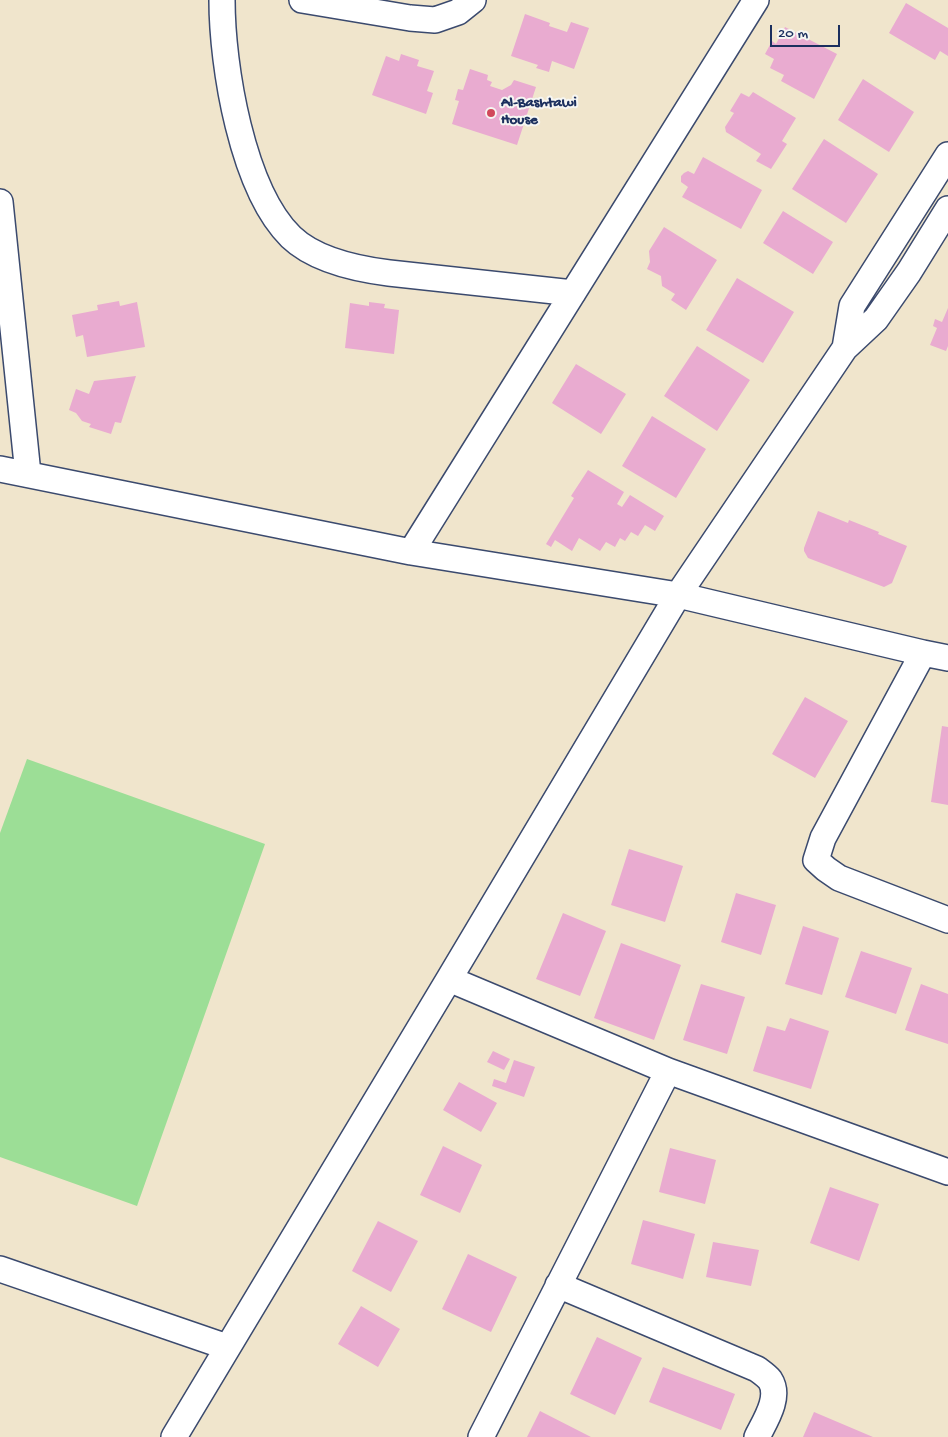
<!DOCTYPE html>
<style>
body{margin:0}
#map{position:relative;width:948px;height:1437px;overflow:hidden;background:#f0e5cc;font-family:"Gochi Hand",sans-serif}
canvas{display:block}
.scale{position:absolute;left:770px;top:25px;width:70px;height:22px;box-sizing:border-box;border:2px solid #1b2f5e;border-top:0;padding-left:6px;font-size:15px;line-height:18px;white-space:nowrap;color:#1b2f5e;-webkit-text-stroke:4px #f6f6f2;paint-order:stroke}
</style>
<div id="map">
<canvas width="948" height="1437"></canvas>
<div class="scale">20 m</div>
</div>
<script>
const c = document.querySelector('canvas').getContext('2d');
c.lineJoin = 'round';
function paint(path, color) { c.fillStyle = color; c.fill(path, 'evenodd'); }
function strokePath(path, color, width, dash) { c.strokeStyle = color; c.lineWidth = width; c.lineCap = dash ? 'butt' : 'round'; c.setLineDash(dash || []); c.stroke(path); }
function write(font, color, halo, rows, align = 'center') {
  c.font = font + ' "Gochi Hand",sans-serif'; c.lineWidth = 4; c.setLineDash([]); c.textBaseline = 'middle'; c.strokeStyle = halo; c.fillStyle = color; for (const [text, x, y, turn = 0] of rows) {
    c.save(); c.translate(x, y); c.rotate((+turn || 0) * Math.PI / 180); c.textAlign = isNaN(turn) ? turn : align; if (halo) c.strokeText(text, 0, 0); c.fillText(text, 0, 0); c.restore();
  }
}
paint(new Path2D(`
 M 27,759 L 265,844 L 137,1206 L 0,1157 L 0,833 Z`), '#9cde96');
paint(new Path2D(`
 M 906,3 L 948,28 L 948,56 L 940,51 L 935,60 L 889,33 Z
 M 525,14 L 550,23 L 549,26 L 567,32 L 571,22 L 589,28 L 574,69 L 552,61 L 549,72 L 536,68 L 538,65 L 511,56 Z
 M 785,27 L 837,54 L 814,99 L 781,81 L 784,75 L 770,68 L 774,59 L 765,54 L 772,41 L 776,44 Z
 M 401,54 L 419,60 L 417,66 L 434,71 L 427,91 L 433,93 L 426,114 L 372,95 L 386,56 L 399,61 Z
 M 470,69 L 488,75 L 487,80 L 492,82 L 490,86 L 502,90 L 511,85 L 514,80 L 536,87 L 517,145 L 452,124 L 459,101 L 455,100 L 458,89 L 463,90 Z
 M 863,79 L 914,112 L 889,152 L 838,120 Z
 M 753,92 L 796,118 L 782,141 L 787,144 L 771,169 L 756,161 L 761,154 L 726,132 L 725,127 L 734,113 L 730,111 L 741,93 L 749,97 Z
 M 824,139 L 878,174 L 846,223 L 792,189 Z
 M 703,157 L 762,190 L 741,229 L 682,197 L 688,187 L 681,182 L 681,176 L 684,173 L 688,171 L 694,174 Z
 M 783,211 L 833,242 L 813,274 L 763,243 Z
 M 664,227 L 717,260 L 686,310 L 671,300 L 675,294 L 662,286 L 661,276 L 647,269 L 650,262 L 649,251 Z
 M 737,278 L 794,312 L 763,363 L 706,330 Z
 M 119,301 L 120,306 L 137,302 L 145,347 L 87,357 L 83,335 L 76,337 L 72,315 L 98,310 L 97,305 Z
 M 369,302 L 385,304 L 384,308 L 399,310 L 394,354 L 345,348 L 350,303 L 369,306 Z
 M 948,308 L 948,346 L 946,351 L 930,345 L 937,328 L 933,326 L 935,319 L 942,322 Z
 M 697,346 L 750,380 L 717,431 L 664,396 Z
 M 576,364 L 626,394 L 601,434 L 552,403 Z
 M 136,376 L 121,423 L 115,422 L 111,434 L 89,427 L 91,424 L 82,421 L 76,413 L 69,410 L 76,389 L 89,394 L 94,381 Z
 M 652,416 L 706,449 L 676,498 L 622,466 Z
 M 588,470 L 624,492 L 617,504 L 622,507 L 630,495 L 664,516 L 655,531 L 645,525 L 638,536 L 631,532 L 625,541 L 620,538 L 615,547 L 606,542 L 600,551 L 579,538 L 572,551 L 555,540 L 551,547 L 546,544 L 574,498 L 571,496 Z
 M 818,511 L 848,523 L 849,520 L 879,532 L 878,534 L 907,546 L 892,583 L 884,587 L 808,558 L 804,551 L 804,548 Z
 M 805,697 L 848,721 L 815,778 L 772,754 Z
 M 942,726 L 948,727 L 948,805 L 931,802 Z
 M 629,849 L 683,866 L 665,922 L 611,905 Z
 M 736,893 L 776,905 L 761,955 L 721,942 Z
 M 563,913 L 606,931 L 580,996 L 536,979 Z
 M 803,926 L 839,938 L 822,995 L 785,984 Z
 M 621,943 L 681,965 L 654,1040 L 594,1018 Z
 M 861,951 L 912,968 L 896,1014 L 845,997 Z
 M 701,984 L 745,997 L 727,1054 L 683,1040 Z
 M 921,984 L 948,994 L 948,1044 L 905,1030 Z
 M 790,1018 L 829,1031 L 811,1089 L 753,1071 L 767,1026 L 785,1031 Z
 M 493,1051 L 510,1059 L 504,1070 L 487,1062 Z
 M 514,1060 L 535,1067 L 524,1097 L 492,1086 L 494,1079 L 506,1083 Z
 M 459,1082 L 497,1103 L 481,1132 L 443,1110 Z
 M 443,1146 L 482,1165 L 460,1213 L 420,1195 Z
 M 670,1148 L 716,1160 L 705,1204 L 659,1192 Z
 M 830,1187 L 879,1204 L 859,1261 L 810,1243 Z
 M 643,1220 L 695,1234 L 683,1279 L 631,1264 Z
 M 378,1221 L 418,1241 L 391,1292 L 352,1271 Z
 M 713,1242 L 759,1250 L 751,1286 L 706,1277 Z
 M 468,1254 L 517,1277 L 491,1332 L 442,1309 Z
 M 361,1306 L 400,1329 L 378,1367 L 338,1344 Z
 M 597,1337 L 642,1358 L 615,1415 L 570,1394 Z
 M 663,1367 L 735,1394 L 721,1430 L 649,1402 Z
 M 540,1411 L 591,1437 L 527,1437 Z
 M 814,1412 L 873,1437 L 803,1437 Z`), '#e9abd0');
const street = new Path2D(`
 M 222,0 C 222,66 242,189 291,237 C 315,260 357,269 389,273 L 573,293
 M 302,0 L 410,18 L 435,20 L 458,12 L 473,0
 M 0,202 L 28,474
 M 845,348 L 852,306 L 948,155
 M 0,469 L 411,552 L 678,595 L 923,653 L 948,658
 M 411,552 L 756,0
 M 923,653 L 823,838 L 816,860 L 826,869 L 839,878 L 948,920
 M 449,979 L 668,1071 L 948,1172
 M 0,1269 L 227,1347
 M 558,1285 L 757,1369 C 761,1372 767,1376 770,1380 C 781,1397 765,1421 757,1437
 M 174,1437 L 449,979 L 678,595 L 845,348 L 876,319 L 909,272 L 948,209
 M 481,1437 L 668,1071`);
strokePath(street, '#3b4a6e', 28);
strokePath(street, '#fff', 25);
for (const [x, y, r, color] of [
 [491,113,5,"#d1495b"]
]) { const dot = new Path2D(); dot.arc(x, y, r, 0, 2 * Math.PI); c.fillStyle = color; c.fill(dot); strokePath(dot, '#f6f6f2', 2); }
write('bold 15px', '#1b2f5e', '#f6f6f2', [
 ["Al-Bashtawi",501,104],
 ["House",501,121]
], 'left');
</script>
